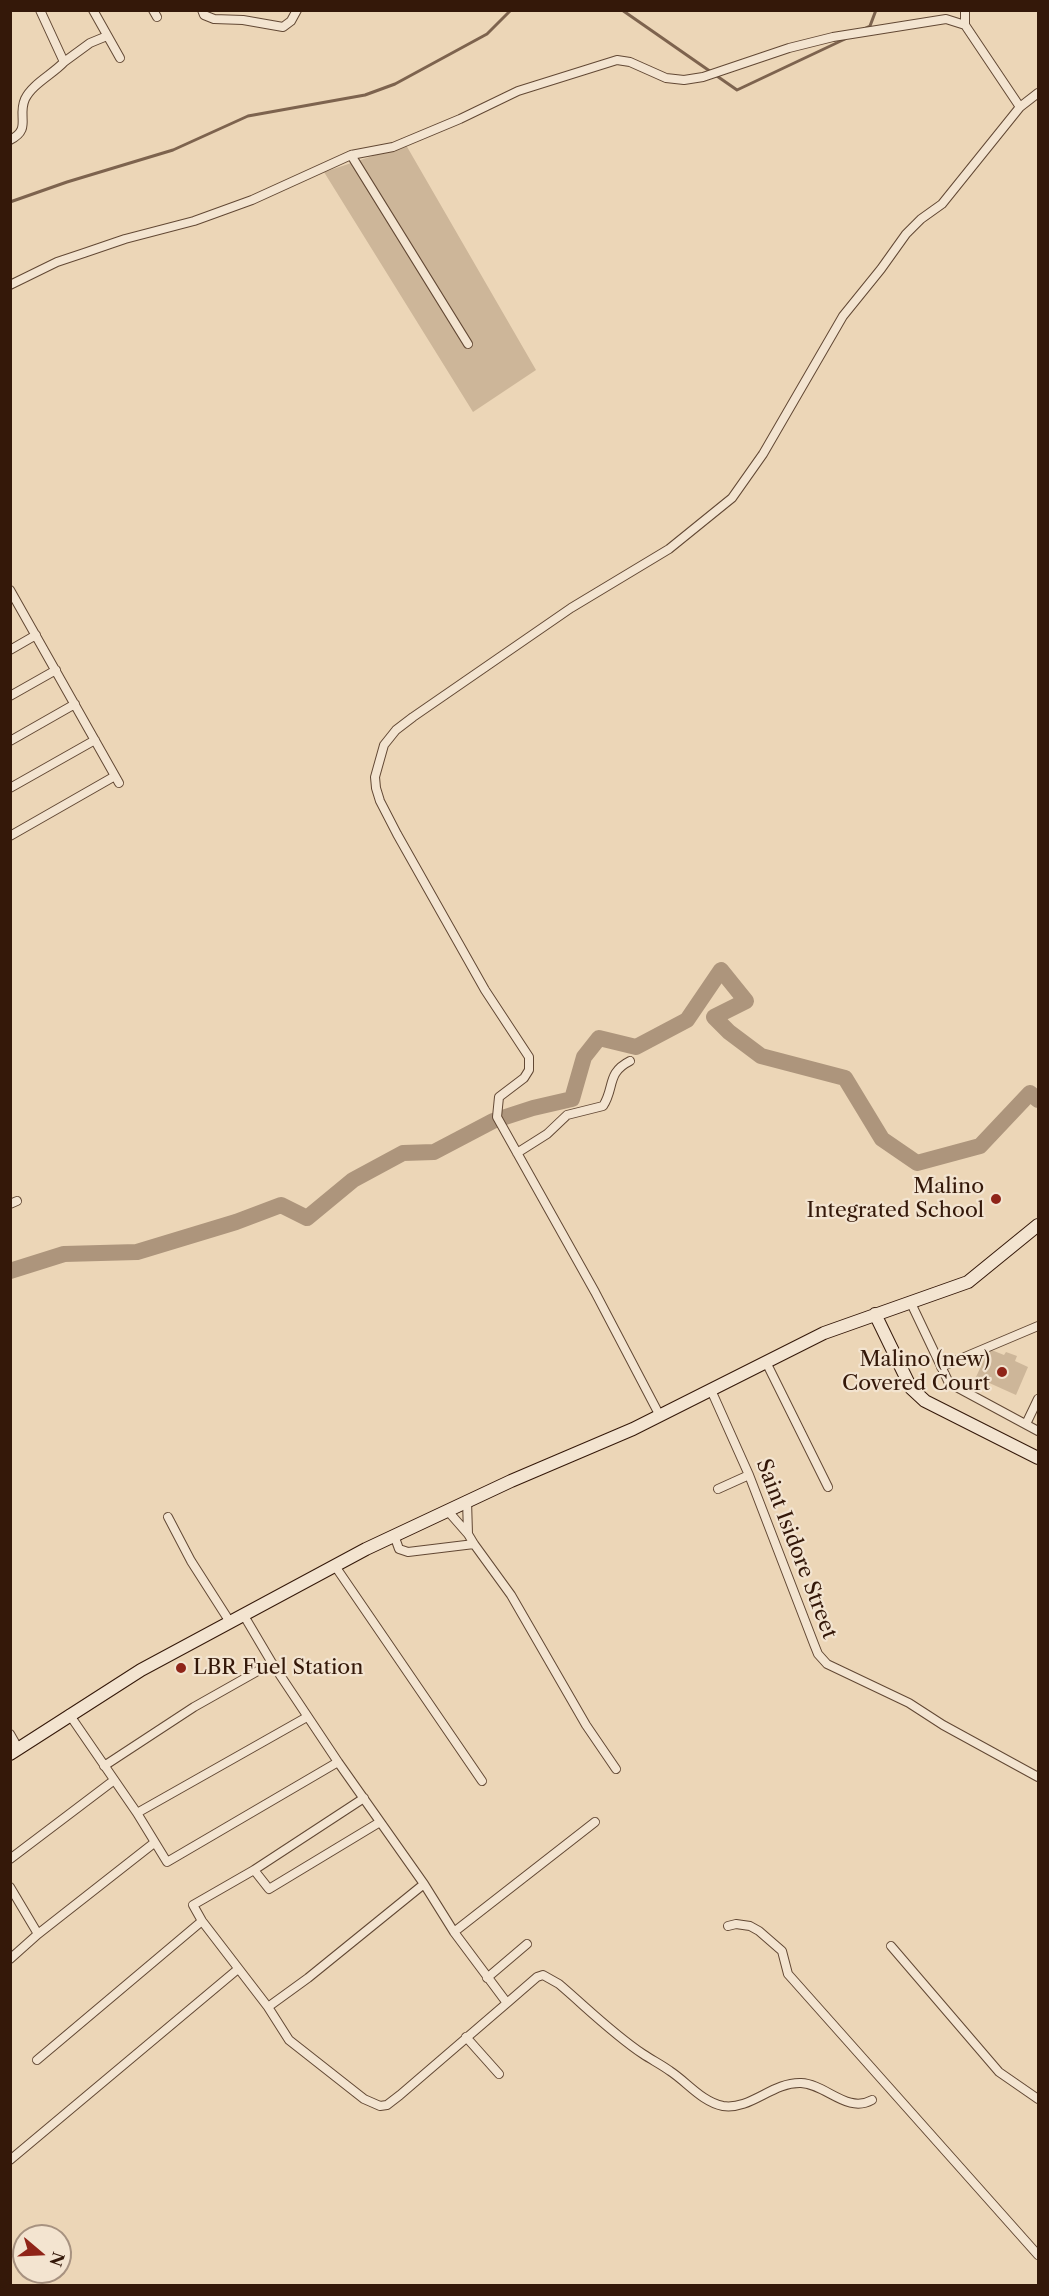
<!DOCTYPE html>
<style>
body{margin:0}
#map{position:relative;width:1049px;height:2296px;overflow:hidden;background:#ecd6b7;font-family:"Libre Caslon Text",serif}
canvas{display:block}
.frame{position:absolute;inset:0;border:12px solid #341809;pointer-events:none}
.north{position:absolute;left:12px;top:2224px;width:60px;height:60px;box-sizing:border-box;background:#f3e4d0;border:2px solid #a79280;border-radius:50%;rotate:109deg;font-size:16px;font-weight:700;line-height:24px;text-align:center;color:#341809}
.north::after{content:'';display:block;margin:auto;width:21px;height:27px;background:#8f2418;clip-path:polygon(50% 0,100% 100%,50% 72%,0 100%)}
</style>
<div id="map">
<canvas width="1049" height="2296"></canvas>
<div class="frame"></div>
<div class="north">N</div>
</div>
<script>
const c = document.querySelector('canvas').getContext('2d');
c.lineJoin = 'round';
function paint(path, color) { c.fillStyle = color; c.fill(path, 'evenodd'); }
function strokePath(path, color, width, dash) { c.strokeStyle = color; c.lineWidth = width; c.lineCap = dash ? 'butt' : 'round'; c.setLineDash(dash || []); c.stroke(path); }
function write(font, color, halo, rows, align = 'center') {
  c.font = font + ' "Libre Caslon Text",serif'; c.lineWidth = 4.5; c.setLineDash([]); c.textBaseline = 'middle'; c.strokeStyle = halo; c.fillStyle = color; for (const [text, x, y, turn = 0] of rows) {
    c.save(); c.translate(x, y); c.rotate((+turn || 0) * Math.PI / 180); c.textAlign = isNaN(turn) ? turn : align; if (halo) c.strokeText(text, 0, 0); c.fillText(text, 0, 0); c.restore();
  }
}
paint(new Path2D(`
 M 406,145 L 536,370 L 473,412 L 324,172 Z
 M 989,1349 L 1004,1355 L 1006,1352 L 1017,1356 L 1015,1361 L 1028,1367 L 1016,1395 L 976,1377 Z`), '#cdb699');
strokePath(new Path2D(`
 M 622,10 L 737,90 L 845,39
 M 864,29 L 870,26 L 876,10
 M 10,202 L 67,182 L 173,150 L 248,116 L 365,95 L 395,84 L 487,34 L 511,10`), '#7d634e', 3);
strokePath(new Path2D(`
 M 10,1271 L 64,1254 L 137,1252 L 236,1222 L 281,1205 L 307,1218 L 353,1180 L 403,1153 L 434,1152 L 493,1121 L 533,1108 L 572,1099 L 584,1057 L 599,1038 L 636,1047 L 687,1020 L 721,970 L 746,1001 L 714,1017 L 729,1032 L 761,1056 L 845,1078 L 882,1139 L 917,1163 L 980,1146 L 1030,1093 L 1038,1100`), '#ad957c', 16);
const street = new Path2D(`
 M 93,10 L 120,58
 M 153,10 L 157,17
 M 202,10 L 204,15 L 214,19 L 243,20 L 283,27 L 291,21 L 297,10
 M 965,25 L 965,10
 M 64,62 L 90,43 L 107,36
 M 10,140 C 32,129 17,117 25,99 C 32,84 53,74 64,62 L 40,10
 M 351,155 L 468,344
 M 10,285 L 57,262 L 84,253 L 125,239 L 194,221 L 252,200 L 351,155 L 393,147 L 460,119 L 518,91 L 617,60 L 630,62 L 666,78 L 684,80 L 703,77 L 789,48 L 833,37 L 946,19 L 965,25 L 1020,107
 M 10,590 L 119,783
 M 10,650 L 36,635
 M 10,696 L 56,670
 M 10,741 L 75,704
 M 10,788 L 95,740
 M 10,836 L 115,776
 M 517,1153 L 547,1134 L 567,1115 L 603,1106 C 615,1088 606,1073 630,1061
 M 10,1204 L 17,1201
 M 910,1301 L 949,1383 L 1038,1431
 M 766,1362 L 828,1487
 M 941,1367 L 1038,1326
 M 711,1390 L 749,1475 L 814,1644 L 818,1654 L 827,1664 L 909,1703 L 943,1725 L 1038,1777
 M 660,1416 L 595,1292 L 497,1117 L 499,1097 L 524,1078 L 529,1070 L 529,1057 L 485,990 L 397,834 L 380,801 L 376,788 L 375,777 L 384,745 L 396,730 L 413,717 L 571,608 L 669,549 L 732,498 L 763,454 L 843,316 L 881,269 L 906,234 L 921,219 L 942,204 L 1020,107 L 1038,93
 M 1026,1424 L 1038,1399
 M 718,1489 L 749,1475
 M 467,1500 L 468,1534 L 474,1544 L 511,1595 L 586,1725 L 616,1769
 M 447,1510 L 468,1534
 M 168,1517 L 191,1561 L 230,1622
 M 394,1535 L 399,1549 L 408,1552 L 474,1544
 M 335,1566 L 482,1781
 M 69,1714 L 137,1813 L 167,1862 L 338,1762 L 272,1663 L 243,1614
 M 10,1734 L 18,1748
 M 338,1762 L 424,1884 L 308,1978 L 268,2007 L 202,1921 L 193,1905 L 254,1870 L 364,1798
 M 104,1766 L 194,1707 L 272,1663
 M 137,1813 L 307,1717
 M 10,1859 L 113,1781
 M 254,1870 L 269,1889 L 380,1822
 M 10,1887 L 38,1934
 M 728,1926 L 736,1924 L 750,1926 L 759,1931 L 782,1951 L 788,1974 L 1038,2255
 M 454,1932 L 595,1822
 M 891,1946 L 999,2072 L 1038,2099
 M 10,1959 L 38,1934 L 154,1843
 M 487,1978 L 527,1944
 M 507,2003 L 537,1977 L 543,1975 L 559,1984 C 586,2007 613,2034 643,2054 C 652,2060 662,2065 670,2071 C 687,2082 702,2102 723,2106 C 751,2110 772,2082 801,2083 C 826,2084 847,2114 872,2100
 M 268,2007 L 289,2040 L 364,2099 L 380,2106 L 387,2105 L 400,2095 L 507,2003 L 454,1932 L 424,1884
 M 466,2037 L 499,2074
 M 37,2060 L 202,1921
 M 10,2160 L 238,1969`);
const secondary = new Path2D(`
 M 875,1314 L 911,1388 L 925,1401 L 1038,1458
 M 10,1754 L 141,1670 L 366,1549 L 511,1481 L 633,1429 L 824,1333 L 968,1282 L 1038,1225`);
strokePath(street, '#624834', 10);
strokePath(secondary, '#341809', 14);
strokePath(street, '#f3e4d0', 8);
strokePath(secondary, '#f3e4d0', 12);
for (const [x, y, r, color] of [
 [996,1199,6,"#8f2418"],
 [1002,1372,6,"#8f2418"],
 [181,1668,6,"#8f2418"]
]) { const dot = new Path2D(); dot.arc(x, y, r, 0, 2 * Math.PI); c.fillStyle = color; c.fill(dot); strokePath(dot, '#f3e4d0', 2); }
write('21px', '#341809', '#f3e4d0', [
 ["Malino",984,1187],
 ["Integrated School",984,1211],
 ["Malino (new)",990,1360],
 ["Covered Court",990,1384],
 ["LBR Fuel Station",193,1668,"left"]
], 'right');
write('21px', '#341809', '#f3e4d0', [
 ["Saint Isidore Street",796,1549,69]
]);
</script>
